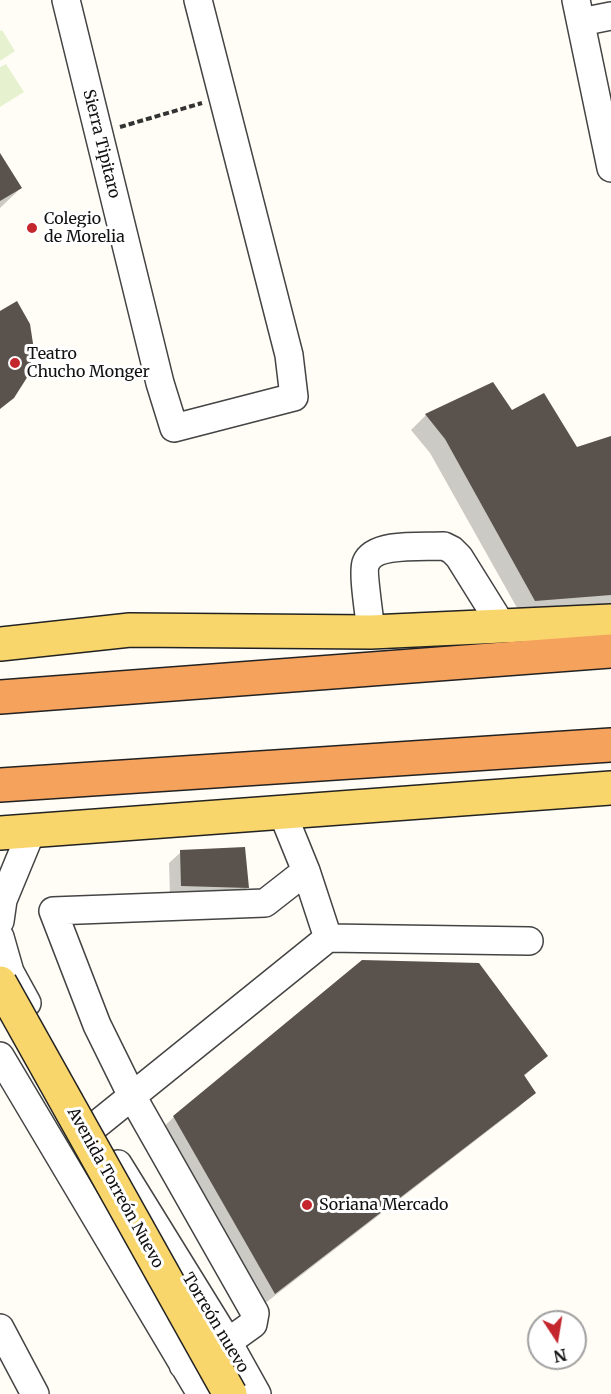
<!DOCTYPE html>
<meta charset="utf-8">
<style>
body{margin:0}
#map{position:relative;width:611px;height:1394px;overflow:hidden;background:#fffdf5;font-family:Merriweather,serif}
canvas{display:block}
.north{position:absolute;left:527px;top:1310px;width:60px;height:60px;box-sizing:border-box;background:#fff;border:2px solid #a0a0a0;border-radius:50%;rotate:168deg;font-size:16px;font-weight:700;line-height:24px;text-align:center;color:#111}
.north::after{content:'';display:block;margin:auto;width:21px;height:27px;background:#c4262e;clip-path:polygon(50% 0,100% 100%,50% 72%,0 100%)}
</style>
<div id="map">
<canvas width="611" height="1394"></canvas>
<div class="north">N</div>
</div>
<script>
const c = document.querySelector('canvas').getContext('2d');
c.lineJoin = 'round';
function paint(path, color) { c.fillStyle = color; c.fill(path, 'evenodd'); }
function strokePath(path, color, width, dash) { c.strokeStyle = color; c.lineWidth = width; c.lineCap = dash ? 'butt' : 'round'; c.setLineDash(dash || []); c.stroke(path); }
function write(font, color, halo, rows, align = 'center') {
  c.font = font + ' Merriweather,serif'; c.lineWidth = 6; c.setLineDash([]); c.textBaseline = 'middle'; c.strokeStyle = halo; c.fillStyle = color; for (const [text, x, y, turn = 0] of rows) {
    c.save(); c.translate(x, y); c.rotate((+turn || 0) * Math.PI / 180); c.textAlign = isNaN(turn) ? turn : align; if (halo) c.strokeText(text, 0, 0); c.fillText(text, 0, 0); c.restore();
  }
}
paint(new Path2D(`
 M 2,30 L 15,51 L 0,61 L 0,31 Z
 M 6,64 L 24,92 L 0,107 L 0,67 Z`), '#e6f2cf');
paint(new Path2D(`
 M 0,156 L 21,188 L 0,208 Z
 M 492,384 L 512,412 L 576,449 L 611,438 L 611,607 L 521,615 L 430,453 L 411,430 L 426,415 Z
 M 181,852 L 247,888 L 236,899 L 170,897 L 169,863 Z
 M 546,1056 L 523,1077 L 534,1092 L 519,1107 L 259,1308 L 159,1131 L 174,1117 Z`), '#0003');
paint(new Path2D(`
 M 0,153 L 22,188 L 0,201 Z
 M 17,301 L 30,324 L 34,350 L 28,376 L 14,398 L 0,409 L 0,311 Z
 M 493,382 L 512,410 L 544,393 L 577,447 L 611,436 L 611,595 L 535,601 L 445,439 L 425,414 Z
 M 245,847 L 249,888 L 181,886 L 180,850 Z
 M 362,960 L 479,963 L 548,1056 L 524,1075 L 536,1093 L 275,1294 L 173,1116 Z`), '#5a524d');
const minor = new Path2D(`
 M 66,0 L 160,383 L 174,428 L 294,397 L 289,355 L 198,0
 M 576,0 L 611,168
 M 581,22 L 611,16
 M 371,632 C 370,620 362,571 366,563 C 374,542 424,547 444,546 L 452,550 L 459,557 L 502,626
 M 282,812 L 306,871 L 328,938
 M 0,921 L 3,900 L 32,830
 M 0,937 L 10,972 L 27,1003
 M 0,1056 L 201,1394
 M 95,1126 L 328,938 L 529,941
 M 118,1164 L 228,1342 L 257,1394
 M 0,1328 L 35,1394
 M 183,1365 L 228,1342 L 253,1324 L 255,1313 L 132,1096 L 97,1025 L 53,911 L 265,903 L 306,871`);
const major = new Path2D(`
 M 0,644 L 130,630 L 371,632 L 611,621
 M 0,833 L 611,788`);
const highway = new Path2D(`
 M 0,697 L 611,651
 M 0,785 L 611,745`);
strokePath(minor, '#444', 30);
strokePath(major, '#222', 36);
strokePath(highway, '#222', 36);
strokePath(new Path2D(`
 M 120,127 L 202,103`), '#333', 4, [6, 3]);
strokePath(minor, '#fff', 27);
strokePath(major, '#f9d66b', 33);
strokePath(highway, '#f5a25d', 33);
const majorBridge = new Path2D(`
 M 0,983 L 230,1394`);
strokePath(majorBridge, '#222', 36, []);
strokePath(majorBridge, '#f9d66b', 33);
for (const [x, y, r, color] of [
 [32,228,6,"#c4262e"],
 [15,363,6,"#c4262e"],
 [307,1205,6,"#c4262e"]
]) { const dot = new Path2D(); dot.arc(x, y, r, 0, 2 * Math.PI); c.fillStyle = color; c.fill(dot); strokePath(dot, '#fff', 2); }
write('16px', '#111', '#fff', [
 ["Sierra Tipitaro",101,144,76],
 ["Avenida Torreón Nuevo",115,1188,61],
 ["Torreón nuevo",215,1323,59]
]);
write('16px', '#111', '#fff', [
 ["Colegio",44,219],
 ["de Morelia",44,237],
 ["Teatro",27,354],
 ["Chucho Monger",27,372],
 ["Soriana Mercado",319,1205]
], 'left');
</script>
